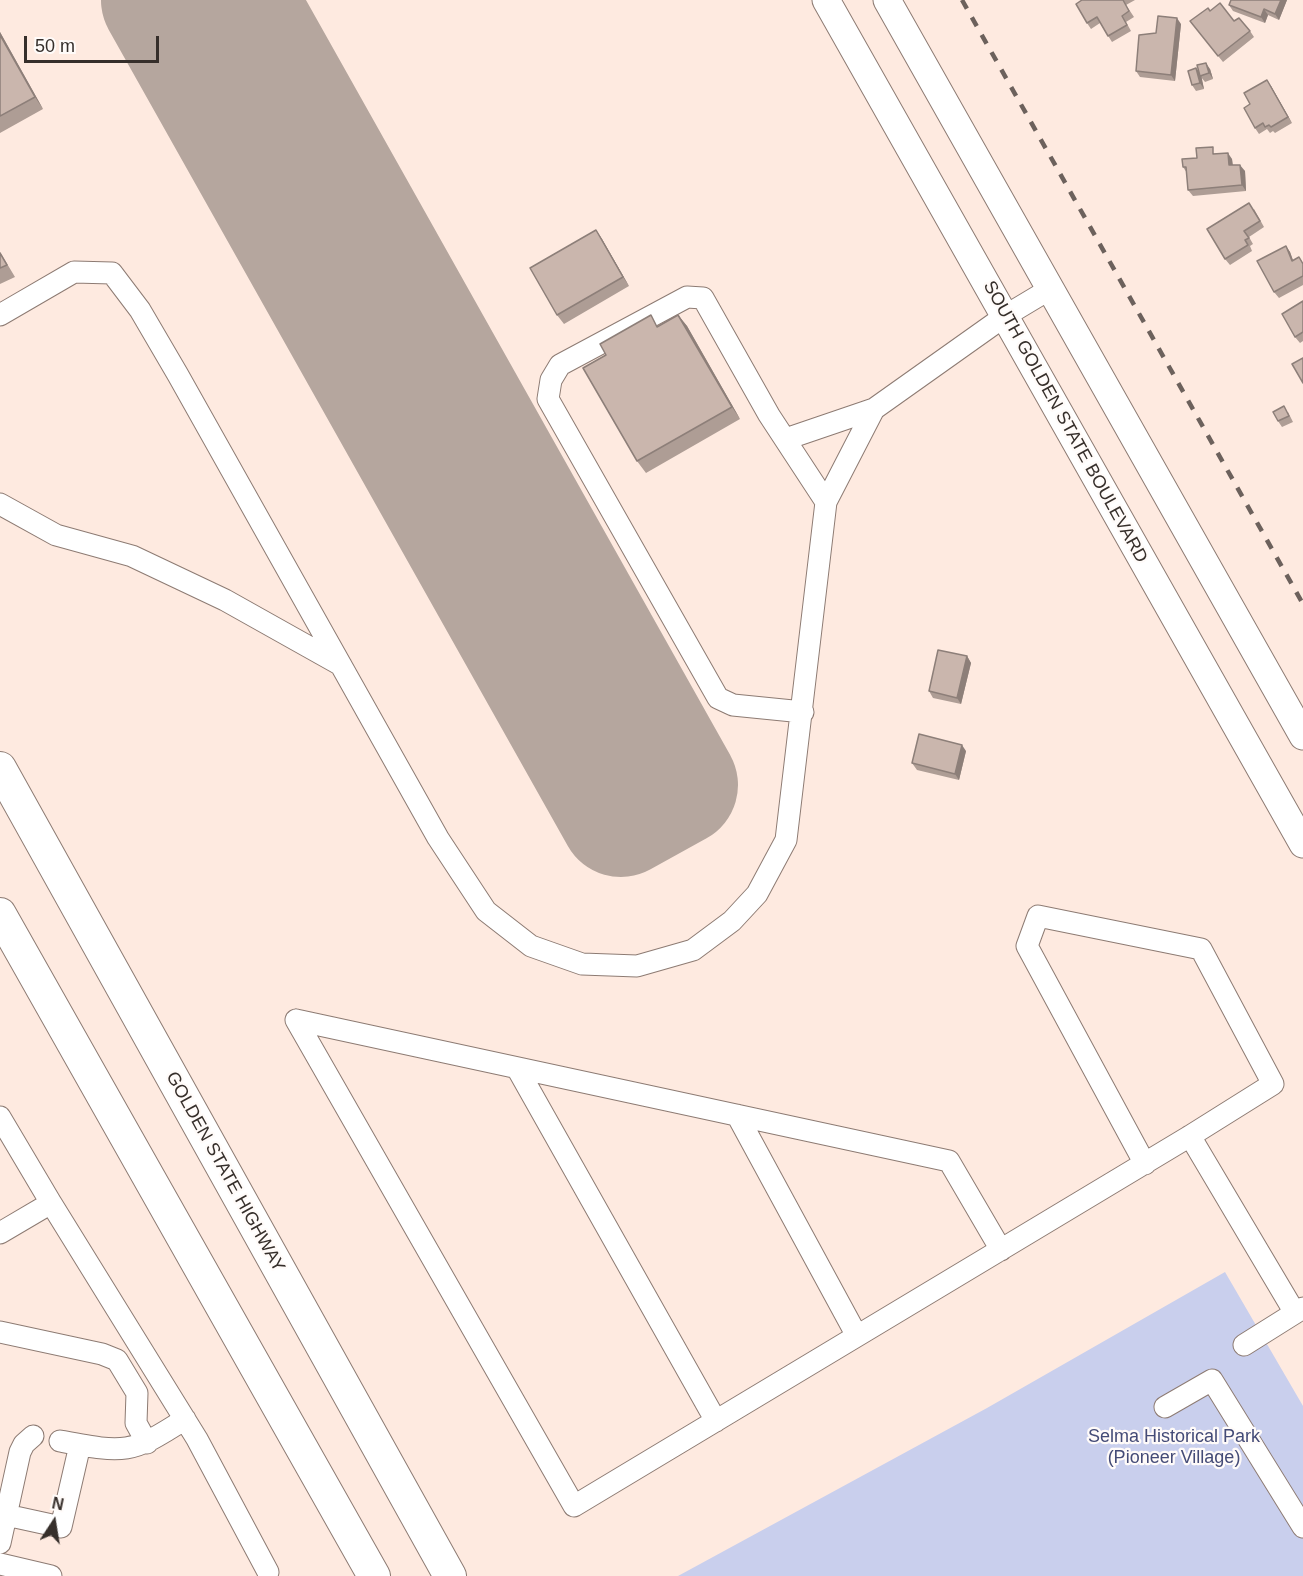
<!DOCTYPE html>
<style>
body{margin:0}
#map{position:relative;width:1303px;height:1576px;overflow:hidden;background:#feeae0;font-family:Helvetica,sans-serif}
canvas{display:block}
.north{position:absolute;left:24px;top:1492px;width:60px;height:60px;-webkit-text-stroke:4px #fffbf9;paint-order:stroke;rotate:12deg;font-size:16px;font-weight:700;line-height:24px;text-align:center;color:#362f2b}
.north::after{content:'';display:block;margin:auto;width:21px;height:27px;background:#362f2b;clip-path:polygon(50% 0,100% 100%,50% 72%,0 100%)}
.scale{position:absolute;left:24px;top:36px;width:135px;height:27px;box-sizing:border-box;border:3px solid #362f2b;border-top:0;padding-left:8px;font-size:18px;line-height:21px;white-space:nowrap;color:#362f2b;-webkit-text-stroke:4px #fffbf9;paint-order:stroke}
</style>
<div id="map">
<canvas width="1303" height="1576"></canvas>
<div class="north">N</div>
<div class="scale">50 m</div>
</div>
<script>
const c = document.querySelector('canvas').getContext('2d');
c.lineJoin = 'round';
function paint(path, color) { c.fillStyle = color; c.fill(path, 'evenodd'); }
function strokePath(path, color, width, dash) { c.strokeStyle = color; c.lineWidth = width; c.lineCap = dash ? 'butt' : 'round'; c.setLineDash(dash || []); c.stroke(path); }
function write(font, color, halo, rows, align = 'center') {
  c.font = font + ' Helvetica,sans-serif'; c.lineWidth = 4.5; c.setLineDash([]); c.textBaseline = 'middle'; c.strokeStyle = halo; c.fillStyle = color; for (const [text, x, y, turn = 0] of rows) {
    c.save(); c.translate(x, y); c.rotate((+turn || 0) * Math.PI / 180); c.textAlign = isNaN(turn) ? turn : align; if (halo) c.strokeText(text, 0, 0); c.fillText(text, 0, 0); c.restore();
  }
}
paint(new Path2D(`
 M 1225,1272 L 1303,1406 L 1303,1576 L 678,1576 L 987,1408 Z`), '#c9cfed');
strokePath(new Path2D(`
 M 162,0 L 621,816 L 677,785 L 236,0`), '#b5a69e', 122);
const minor = new Path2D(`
 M 0,315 L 74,272 L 112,273 L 140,310 L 178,375 L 438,838 L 486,911 L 531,946 L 582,964 L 637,966 L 693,950 L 732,921 L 757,894 L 786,840 L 826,502 L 874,409
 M 786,439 L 874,409 L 1005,316 L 1050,289
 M 0,504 L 56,535 L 132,556 L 225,600 L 341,665
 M 803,712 L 733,705 L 718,698 L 548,399 L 551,380 L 560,365 L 687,297 L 703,298 L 769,415 L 826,502
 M 296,1020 L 574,1506 L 1190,1136 L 1273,1084 L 1201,949 L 1038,916 L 1027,946 L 1145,1164
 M 296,1020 L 949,1161 L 1001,1250
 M 517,1068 L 716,1421
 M 737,1115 L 857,1336
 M 0,1117 L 51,1203 L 0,1233
 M 1190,1136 L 1295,1313
 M 51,1203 L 197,1439 L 268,1572
 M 0,1332 L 102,1354 L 117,1360 L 137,1393 L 136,1423 L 147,1443
 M 1244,1345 L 1303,1308
 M 1165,1407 L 1212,1380 L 1303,1527
 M 60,1441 C 124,1453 130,1455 185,1419
 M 6,1515 L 61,1527 L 80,1445
 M 0,1543 L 20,1452 L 24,1444 L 33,1436
 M 0,1564 L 51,1576`);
const major = new Path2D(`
 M 826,0 L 1303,844
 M 887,0 L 1303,736`);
const highway = new Path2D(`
 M 0,768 L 450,1576
 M 0,914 L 374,1576`);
strokePath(minor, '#8d7b73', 23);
strokePath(major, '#8d7b73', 29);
strokePath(highway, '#8d7b73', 34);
strokePath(minor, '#fff', 21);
strokePath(major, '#fff', 27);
strokePath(highway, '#fff', 32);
strokePath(new Path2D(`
 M 962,0 L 1303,604`), '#6c615c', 4.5, [10, 10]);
paint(new Path2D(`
 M 1082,0 L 1135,0 L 1126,5 L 1134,17 L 1126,22 L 1131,31 L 1112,42 L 1100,23 L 1091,29 L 1087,23 Z
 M 1231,0 L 1287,0 L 1279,20 L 1268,15 L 1265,23 L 1233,11 L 1229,5 Z
 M 1210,11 L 1234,21 L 1250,31 L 1254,37 L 1223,62 L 1190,21 Z
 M 1181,24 L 1175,81 L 1140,77 L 1136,71 L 1156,33 Z
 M 0,32 L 43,109 L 0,133 Z
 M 1210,69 L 1213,79 L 1205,82 L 1201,77 L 1204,89 L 1196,91 L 1192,85 L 1199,72 Z
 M 1271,86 L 1292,123 L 1275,133 L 1273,131 L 1270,133 L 1267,129 L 1259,134 L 1255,128 L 1250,104 Z
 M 1217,153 L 1232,159 L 1233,165 L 1245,171 L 1246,191 L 1193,196 L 1188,190 L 1187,173 L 1183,167 L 1197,158 Z
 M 1254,209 L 1264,227 L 1249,237 L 1253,244 L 1250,246 L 1252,251 L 1230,265 L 1225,259 Z
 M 596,230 L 602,239 L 629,286 L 564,324 L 557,315 Z
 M 1286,246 L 1290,252 L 1293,261 L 1299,257 L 1303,263 L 1303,285 L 1279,298 L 1274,292 Z
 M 0,252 L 15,277 L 0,284 Z
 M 1303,301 L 1303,341 L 1300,343 L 1295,337 Z
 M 678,315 L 687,326 L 740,419 L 646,473 L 637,461 L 658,326 Z
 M 1288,412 L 1293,422 L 1282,427 L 1278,421 Z
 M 967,656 L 971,663 L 961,704 L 933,698 L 929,691 Z
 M 966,751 L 959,780 L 917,770 L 912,763 Z`), '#ae9d95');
paint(new Path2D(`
 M 1281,0 L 1287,0 L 1279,20 L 1275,14 Z
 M 1264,9 L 1268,15 L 1265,23 L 1261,17 Z
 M 1177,18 L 1181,24 L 1175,81 L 1171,75 Z
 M 0,32 L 43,109 L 35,97 L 0,35 Z
 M 1206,63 L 1210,69 L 1213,79 L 1209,73 Z
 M 1196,68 L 1201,74 L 1204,89 L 1200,83 Z
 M 1267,80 L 1271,86 L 1292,123 L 1288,117 Z
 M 1228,153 L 1232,159 L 1233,171 L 1229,165 Z
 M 1240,165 L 1245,171 L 1246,191 L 1242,185 Z
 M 596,230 L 602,239 L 629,286 L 623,277 Z
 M 1286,246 L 1290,252 L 1296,268 L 1292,261 Z
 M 678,315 L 687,326 L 740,419 L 732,407 Z
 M 967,656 L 971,663 L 961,704 L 957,698 Z
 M 962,745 L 966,751 L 959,780 L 955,774 Z`), '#8d7f79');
const building = new Path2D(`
 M 1082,0 L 1123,0 L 1129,11 L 1122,16 L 1127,25 L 1108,36 L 1097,17 L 1087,23 L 1076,4 Z
 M 1231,0 L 1281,0 L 1275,14 L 1264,9 L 1261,17 L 1229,5 Z
 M 1220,3 L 1234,21 L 1239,18 L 1250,31 L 1218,56 L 1190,21 L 1208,8 L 1210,11 Z
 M 1158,16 L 1177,18 L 1171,75 L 1136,71 L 1139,35 L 1156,33 Z
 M 0,35 L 35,97 L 0,116 Z
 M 1206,63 L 1209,73 L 1200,76 L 1197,65 Z
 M 1196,68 L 1200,83 L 1192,85 L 1188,71 Z
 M 1267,80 L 1288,117 L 1271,127 L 1269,125 L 1265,127 L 1263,123 L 1255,128 L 1244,108 L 1250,104 L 1244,93 Z
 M 1213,147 L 1213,154 L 1228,153 L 1229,165 L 1240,165 L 1242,185 L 1188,190 L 1186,167 L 1183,167 L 1182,159 L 1197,158 L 1196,148 Z
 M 1249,203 L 1260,221 L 1244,231 L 1249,238 L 1245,240 L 1248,245 L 1225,259 L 1207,229 Z
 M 596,230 L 623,277 L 557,315 L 530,268 Z
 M 1286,246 L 1292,261 L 1299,257 L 1303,264 L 1303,276 L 1274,292 L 1257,261 Z
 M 0,253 L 7,265 L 0,268 Z
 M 1303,301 L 1303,332 L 1295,337 L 1282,314 Z
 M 651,315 L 657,327 L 678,315 L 732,407 L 637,461 L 583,368 L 606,355 L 600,344 Z
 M 1303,358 L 1303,383 L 1292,364 Z
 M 1284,406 L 1289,416 L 1278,421 L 1273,412 Z
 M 938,650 L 967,656 L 957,698 L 929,691 Z
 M 919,734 L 962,745 L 955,774 L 912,763 Z`);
paint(building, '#cab6ad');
strokePath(building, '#8d7f79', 1.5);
write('18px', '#362f2b', '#fffbf9', [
 ["SOUTH GOLDEN STATE BOULEVARD",1065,422,61],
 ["GOLDEN STATE HIGHWAY",225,1172,61]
]);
write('18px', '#444b77', '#fffbf9', [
 ["Selma Historical Park",1174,1437],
 ["(Pioneer Village)",1174,1458]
]);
</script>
